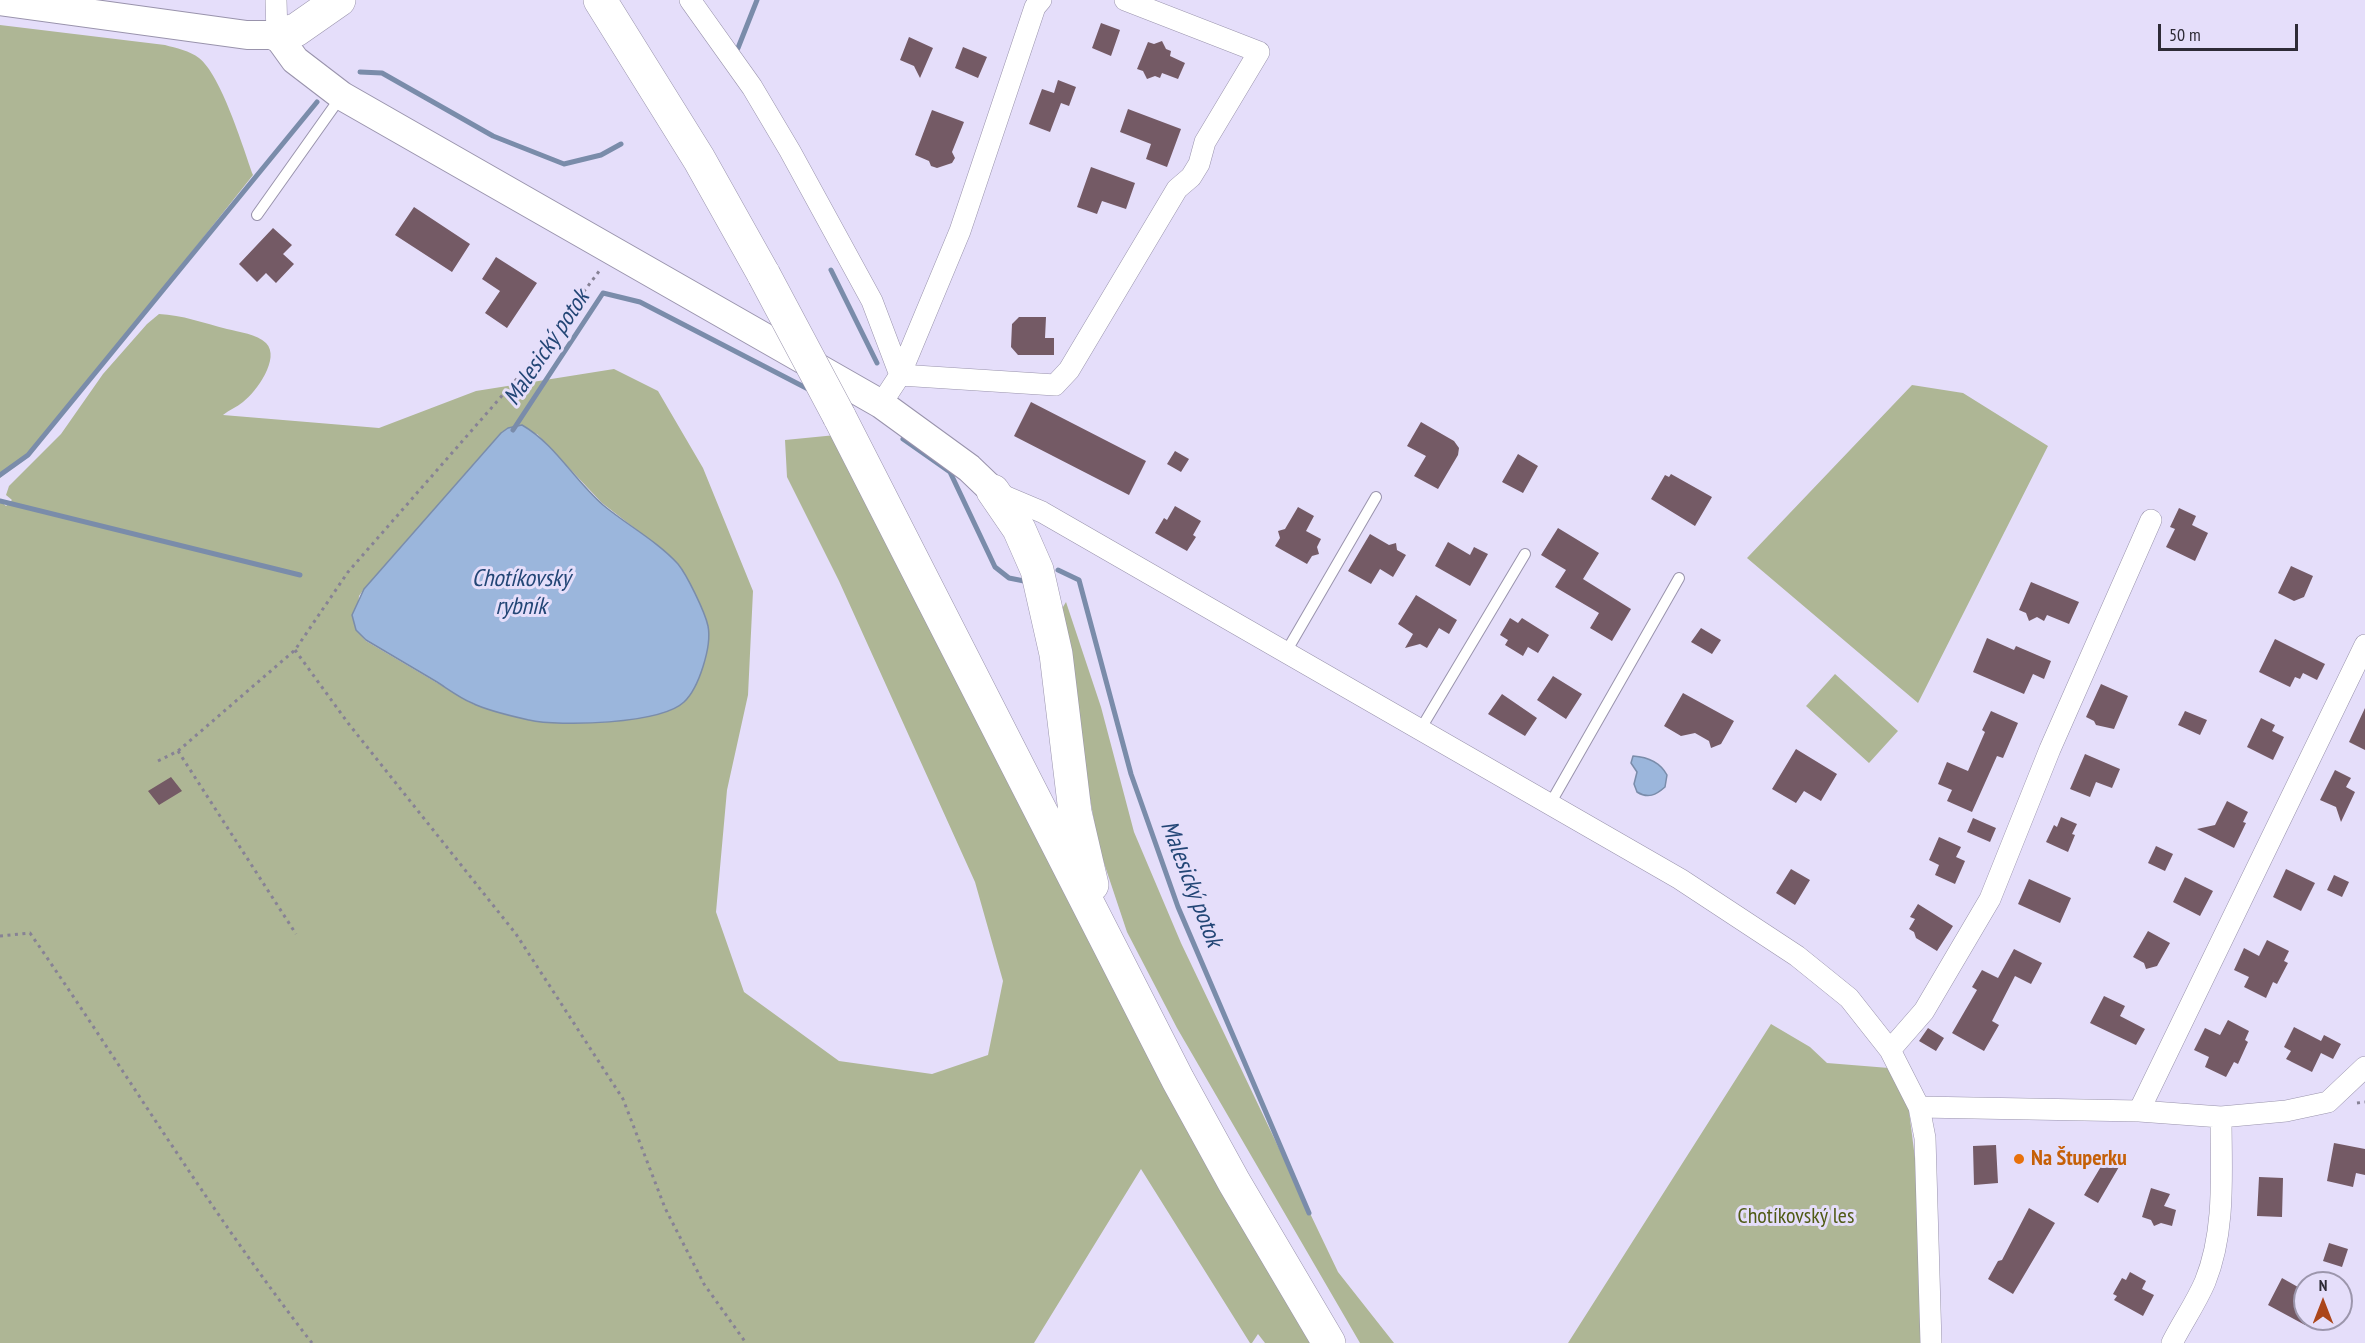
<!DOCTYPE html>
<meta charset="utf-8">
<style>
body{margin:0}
#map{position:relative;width:2365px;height:1343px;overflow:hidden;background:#e5defa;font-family:"PT Sans Narrow",sans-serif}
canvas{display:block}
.north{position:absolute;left:2293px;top:1271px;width:60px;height:60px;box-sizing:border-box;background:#e5defa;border:2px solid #9c96ac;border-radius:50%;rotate:0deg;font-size:16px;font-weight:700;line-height:24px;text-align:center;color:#2e2b36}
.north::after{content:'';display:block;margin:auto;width:21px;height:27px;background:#ab461a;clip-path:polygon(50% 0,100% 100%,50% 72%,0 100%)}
.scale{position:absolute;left:2158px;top:24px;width:140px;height:27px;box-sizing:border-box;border:3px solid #2e2b36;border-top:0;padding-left:8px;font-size:18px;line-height:21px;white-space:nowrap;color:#2e2b36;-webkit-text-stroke:4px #e5defa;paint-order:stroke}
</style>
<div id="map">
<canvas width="2365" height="1343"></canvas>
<div class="north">N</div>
<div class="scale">50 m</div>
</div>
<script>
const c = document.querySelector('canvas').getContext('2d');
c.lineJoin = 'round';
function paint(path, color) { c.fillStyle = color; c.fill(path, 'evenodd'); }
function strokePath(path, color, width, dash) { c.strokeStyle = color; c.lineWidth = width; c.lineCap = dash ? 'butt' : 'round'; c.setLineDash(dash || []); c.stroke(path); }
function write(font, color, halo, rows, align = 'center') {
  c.font = font + ' "PT Sans Narrow",sans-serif'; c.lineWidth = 6; c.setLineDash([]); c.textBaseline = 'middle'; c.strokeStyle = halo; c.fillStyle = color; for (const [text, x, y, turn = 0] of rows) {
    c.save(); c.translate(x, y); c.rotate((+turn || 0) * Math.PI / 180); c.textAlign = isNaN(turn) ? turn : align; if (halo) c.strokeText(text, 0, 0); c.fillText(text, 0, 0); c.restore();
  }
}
paint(new Path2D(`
 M 0,25 L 165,45 C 176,48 190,51 199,58 C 221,75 243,147 253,175 L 70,405 L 33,448 L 0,478 Z
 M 159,314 C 182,315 204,323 227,329 C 239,332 257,334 266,343 C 281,358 256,392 243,402 C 237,407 229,410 223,415 L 379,428 L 476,391 L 614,369 L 658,391 L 703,468 L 753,591 L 748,695 L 727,790 L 716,912 L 744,992 L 839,1061 L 932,1074 L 988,1055 L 1003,981 L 975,882 L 839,581 L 787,477 L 785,440 L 836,435 L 1318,1343 L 1265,1343 L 1258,1334 L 1252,1343 L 1250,1343 L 1141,1169 L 1034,1343 L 0,1343 L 0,500 L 6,506 L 12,500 L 6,495 L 9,486 L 61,434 L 103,374 L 147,324 ZM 508,428 L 537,434 L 602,503 L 655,544 L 679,565 L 690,585 L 708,626 L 706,654 L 596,723 L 531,720 L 473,704 L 366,641 L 356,630 L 359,596 L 364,589 L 501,433 Z
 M 1912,385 L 1963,393 L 2048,446 L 1918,703 L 1747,558 Z
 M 1066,602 L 1101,707 L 1134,832 L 1181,943 L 1338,1272 L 1394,1343 L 1360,1343 L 1177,1028 L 1127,932 L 1099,848 L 1057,617 Z
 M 1835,674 L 1898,731 L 1869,763 L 1806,706 Z
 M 1771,1024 L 1810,1047 L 1827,1063 L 1889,1068 L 1908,1103 L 1920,1198 L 1923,1343 L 1568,1343 Z`), '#aeb695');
const water = new Path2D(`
 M 522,425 C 555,444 574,480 603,505 C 627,525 657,541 678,564 C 687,575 705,612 708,626 C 712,646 699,688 684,702 C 661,724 559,727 529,720 C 511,716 488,711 472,703 C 460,698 448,689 437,682 C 413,668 390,654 366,640 L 356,630 L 352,615 L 364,589 L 501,433 L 508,428 Z
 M 1633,756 C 1648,757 1660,762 1667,775 L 1665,787 C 1656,795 1648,799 1637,792 L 1634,784 L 1637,772 L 1631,763 Z`);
paint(water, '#9bb6dc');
strokePath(water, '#7a8caa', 1.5);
strokePath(new Path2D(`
 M 738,48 L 757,0
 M 360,72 L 382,73 L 493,136 L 564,164 L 601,155 L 621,144
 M 831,270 L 877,363
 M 513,430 L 603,293 L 640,302 L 810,390
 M 903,439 L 950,472 L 995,567 L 1009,578 L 1024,581
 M 0,475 L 28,455 L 317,102
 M 0,501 L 300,575
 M 1058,570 L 1079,580 L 1131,774 L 1178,907 L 1309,1213`), '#7a8caa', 5);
paint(new Path2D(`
 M 1101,23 L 1120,30 L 1111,56 L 1092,48 Z
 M 909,37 L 933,48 L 920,78 L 914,66 L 900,60 Z
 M 1162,41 L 1166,49 L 1171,51 L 1170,56 L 1185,63 L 1178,79 L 1162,73 L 1160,78 L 1155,76 L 1147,79 L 1143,71 L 1137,69 L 1148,42 L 1154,44 Z
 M 963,47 L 987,57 L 978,78 L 955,68 Z
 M 1058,80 L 1076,87 L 1069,106 L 1061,103 L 1050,132 L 1029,124 L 1042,89 L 1054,93 Z
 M 1128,109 L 1181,129 L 1167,167 L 1146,159 L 1151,144 L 1120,132 Z
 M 932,110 L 964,122 L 952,152 L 955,158 L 952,163 L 937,168 L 931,166 L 929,161 L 915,155 Z
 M 1091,167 L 1135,183 L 1126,209 L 1102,201 L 1097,214 L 1077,207 Z
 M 414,207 L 470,244 L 452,272 L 395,235 Z
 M 273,228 L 292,245 L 283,254 L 294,264 L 276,283 L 266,273 L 257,282 L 239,264 Z
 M 496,257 L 537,283 L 507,328 L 485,313 L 500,291 L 482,279 Z
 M 1019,317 L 1046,317 L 1045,338 L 1054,338 L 1054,355 L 1018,355 L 1011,347 L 1012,324 Z
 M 1031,402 L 1146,461 L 1129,495 L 1014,436 Z
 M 1421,422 L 1454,441 L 1459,448 L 1458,455 L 1438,489 L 1414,476 L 1426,456 L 1407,446 Z
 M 1175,451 L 1189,459 L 1181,472 L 1167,464 Z
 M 1518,454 L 1538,466 L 1523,493 L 1502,482 Z
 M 1671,474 L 1712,497 L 1695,526 L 1651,499 L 1665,475 L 1669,477 Z
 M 1175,506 L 1201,521 L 1193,535 L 1196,537 L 1187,551 L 1155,533 L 1164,518 L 1167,520 Z
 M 1298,507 L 1314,516 L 1306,531 L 1321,539 L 1317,547 L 1319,554 L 1312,556 L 1307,564 L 1275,546 L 1280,538 L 1278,531 L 1285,529 Z
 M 2179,508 L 2196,516 L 2192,525 L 2208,533 L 2195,561 L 2166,547 L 2175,529 L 2170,527 Z
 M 1558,528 L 1599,553 L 1583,579 L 1631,609 L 1612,641 L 1590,628 L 1599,613 L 1555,587 L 1566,570 L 1541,555 Z
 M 1370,534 L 1389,545 L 1396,543 L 1397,550 L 1406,555 L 1393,577 L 1380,569 L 1371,584 L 1348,571 Z
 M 1448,542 L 1470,555 L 1474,547 L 1488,554 L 1470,586 L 1435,566 Z
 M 2291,566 L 2313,576 L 2304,597 L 2294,601 L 2278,593 Z
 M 2031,582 L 2079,602 L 2069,624 L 2047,615 L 2044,621 L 2037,617 L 2029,621 L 2026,613 L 2019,610 Z
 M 1416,595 L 1457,620 L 1449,634 L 1439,628 L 1427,648 L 1420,644 L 1405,648 L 1413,634 L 1398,624 Z
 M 1510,618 L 1518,623 L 1522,618 L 1549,635 L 1538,653 L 1528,647 L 1523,656 L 1505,645 L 1508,640 L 1500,635 Z
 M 1701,628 L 1721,640 L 1712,654 L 1691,642 Z
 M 1987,638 L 2014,650 L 2016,646 L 2051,661 L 2044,679 L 2033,674 L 2024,694 L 1973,672 Z
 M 2275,639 L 2325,664 L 2317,680 L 2303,673 L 2300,679 L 2295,677 L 2290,687 L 2259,672 Z
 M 1553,676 L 1582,694 L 1566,719 L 1537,700 Z
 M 2101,684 L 2128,696 L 2114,729 L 2096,725 L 2094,721 L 2086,717 Z
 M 1683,693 L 1734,721 L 1721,744 L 1711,748 L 1709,741 L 1695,733 L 1681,736 L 1664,726 Z
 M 1502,694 L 1537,718 L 1525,736 L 1488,714 Z
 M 2365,708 L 2365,750 L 2349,742 Z
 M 1991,711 L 2018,723 L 2003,758 L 1997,756 L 1972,812 L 1947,801 L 1952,790 L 1938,784 L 1947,762 L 1968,771 L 1985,732 L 1982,730 Z
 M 2185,711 L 2207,720 L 2200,735 L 2178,725 Z
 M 2261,718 L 2275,725 L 2272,731 L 2284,737 L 2273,760 L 2247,747 Z
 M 1796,749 L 1837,774 L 1821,801 L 1804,791 L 1796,803 L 1772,789 Z
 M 2085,754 L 2120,769 L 2112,788 L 2096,782 L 2090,797 L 2070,789 Z
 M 2335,770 L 2351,778 L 2346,787 L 2355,792 L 2341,822 L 2336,807 L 2320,800 Z
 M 171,777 L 182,791 L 159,805 L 148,791 Z
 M 2227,801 L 2248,812 L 2243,822 L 2246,823 L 2234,848 L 2197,829 L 2215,825 Z
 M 2061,817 L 2077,824 L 2072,834 L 2075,835 L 2068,852 L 2046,842 L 2054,825 L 2057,827 Z
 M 1973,818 L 1996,828 L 1990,842 L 1967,832 Z
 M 1939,837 L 1961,847 L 1956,857 L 1965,861 L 1955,884 L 1935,875 L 1939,865 L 1929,860 Z
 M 2156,846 L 2173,854 L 2165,871 L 2148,863 Z
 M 1791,869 L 1810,880 L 1795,905 L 1776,893 Z
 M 2286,869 L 2315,883 L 2301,911 L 2273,897 Z
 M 2334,875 L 2349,882 L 2342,897 L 2327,890 Z
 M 2185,877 L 2213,891 L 2200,916 L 2173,902 Z
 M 2029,879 L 2071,898 L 2060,923 L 2018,904 Z
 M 1918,904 L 1953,926 L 1937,951 L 1916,938 L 1914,932 L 1909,929 L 1915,919 L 1910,917 Z
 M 2148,931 L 2170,943 L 2157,966 L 2146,969 L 2144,963 L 2133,957 Z
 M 2267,940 L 2289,951 L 2284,961 L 2288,963 L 2277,984 L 2273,982 L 2266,998 L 2244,987 L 2249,977 L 2234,970 L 2244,948 L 2259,956 Z
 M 2014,949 L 2042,963 L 2031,984 L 2015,976 L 1992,1021 L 1999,1025 L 1984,1051 L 1952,1033 L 1977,990 L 1972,987 L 1982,970 L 1998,978 Z
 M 2104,996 L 2125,1006 L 2120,1016 L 2145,1029 L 2136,1045 L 2090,1023 Z
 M 2228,1020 L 2249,1031 L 2245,1040 L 2248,1042 L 2238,1064 L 2234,1062 L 2226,1077 L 2205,1067 L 2209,1057 L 2194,1050 L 2205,1028 L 2220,1035 Z
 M 2294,1027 L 2321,1041 L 2324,1035 L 2341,1044 L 2333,1059 L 2321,1053 L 2312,1072 L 2286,1059 L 2291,1051 L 2284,1047 Z
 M 1928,1028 L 1944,1038 L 1936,1051 L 1919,1041 Z
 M 2334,1143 L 2365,1149 L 2365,1175 L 2356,1173 L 2353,1187 L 2327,1181 Z
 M 1996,1145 L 1998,1183 L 1974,1185 L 1973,1146 Z
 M 2109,1153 L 2123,1160 L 2098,1203 L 2084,1195 Z
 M 2259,1177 L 2283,1178 L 2282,1217 L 2257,1216 Z
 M 2151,1188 L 2170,1194 L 2164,1206 L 2176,1210 L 2172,1226 L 2161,1223 L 2154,1226 L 2151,1220 L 2142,1217 Z
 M 2029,1208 L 2055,1223 L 2013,1294 L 1988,1279 L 1998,1261 L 2002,1260 Z
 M 2329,1243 L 2348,1249 L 2342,1267 L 2323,1261 Z
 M 2130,1272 L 2146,1281 L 2142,1289 L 2154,1295 L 2143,1316 L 2114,1300 L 2117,1296 L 2113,1294 L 2122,1278 L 2126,1280 Z
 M 2282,1278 L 2305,1291 L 2305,1325 L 2268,1305 Z`), '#745a65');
const lane = new Path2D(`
 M 257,215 L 340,98
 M 1286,652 L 1376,497
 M 1420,730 L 1525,554
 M 1550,804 L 1679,578`);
const street = new Path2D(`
 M 276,0 L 277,35
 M 690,0 L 752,87 L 790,151 L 872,301 L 900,375
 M 900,375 L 1055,385 L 1069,370 L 1177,189 L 1191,177 L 1199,164 L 1205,142 L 1259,52 L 1125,0
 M 881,404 L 900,375 L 960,231 L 1035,7 L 1041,0
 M 997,493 L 1042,512 L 1680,879 L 1797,956 L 1849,998 L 1890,1050 L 1919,1107 L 1925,1138 L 1931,1343
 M 1890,1050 L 1924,1011 L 1990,899 L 2050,749 L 2151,520
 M 1919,1107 L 2139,1111 L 2221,1117 L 2286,1111 L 2328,1102 L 2365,1067
 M 2139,1111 L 2365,645
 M 2172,1343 C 2182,1323 2196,1303 2205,1282 C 2226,1230 2221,1172 2221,1117`);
const secondary = new Path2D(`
 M 0,1 L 247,35 L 277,35 L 295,60 L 342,96 L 881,404 L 969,468 L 993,491`);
const primary = new Path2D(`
 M 600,0 L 699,159 L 764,275
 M 277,35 L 296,30 L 339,0
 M 839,416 L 1178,1080 L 1234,1182 L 1329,1343
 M 993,491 L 1019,529 L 1037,570 L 1056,654 L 1075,812 L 1092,885`);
strokePath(lane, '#9993ac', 12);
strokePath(street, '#9993ac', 22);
strokePath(secondary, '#9993ac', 30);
strokePath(primary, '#9993ac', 34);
strokePath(new Path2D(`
 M 295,650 L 348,723 L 516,934 L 623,1099 L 665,1208 L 704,1284 L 746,1343
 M 178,751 L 296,934
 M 158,761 L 178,751 L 295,650 L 348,572 L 528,366 L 600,270
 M 0,936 L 30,933 C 125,1070 210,1212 312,1343
 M 2357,1103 L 2365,1102`), '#878295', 3, [3, 4.5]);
strokePath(lane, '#fff', 10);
strokePath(street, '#fff', 21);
strokePath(secondary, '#fff', 28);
strokePath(primary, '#fff', 33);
const primaryBridge = new Path2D(`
 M 764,275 L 839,416`);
strokePath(primaryBridge, '#9993ac', 34, []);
strokePath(primaryBridge, '#fff', 33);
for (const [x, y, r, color] of [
 [2019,1159,6,"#e8710a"]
]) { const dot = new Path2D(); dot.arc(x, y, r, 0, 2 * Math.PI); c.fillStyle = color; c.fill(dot); strokePath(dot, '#e5defa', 2); }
write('bold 22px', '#c56008', '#e5defa', [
 ["Na Štuperku",2031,1159]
], 'left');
write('22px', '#505b16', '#e5defa', [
 ["Chotíkovský les",1796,1217]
]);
write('italic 24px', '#234676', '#e5defa', [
 ["Malesický potok",547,348,-56],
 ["Chotíkovský",521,579],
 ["rybník",521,607],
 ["Malesický potok",1191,884,69]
]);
</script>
